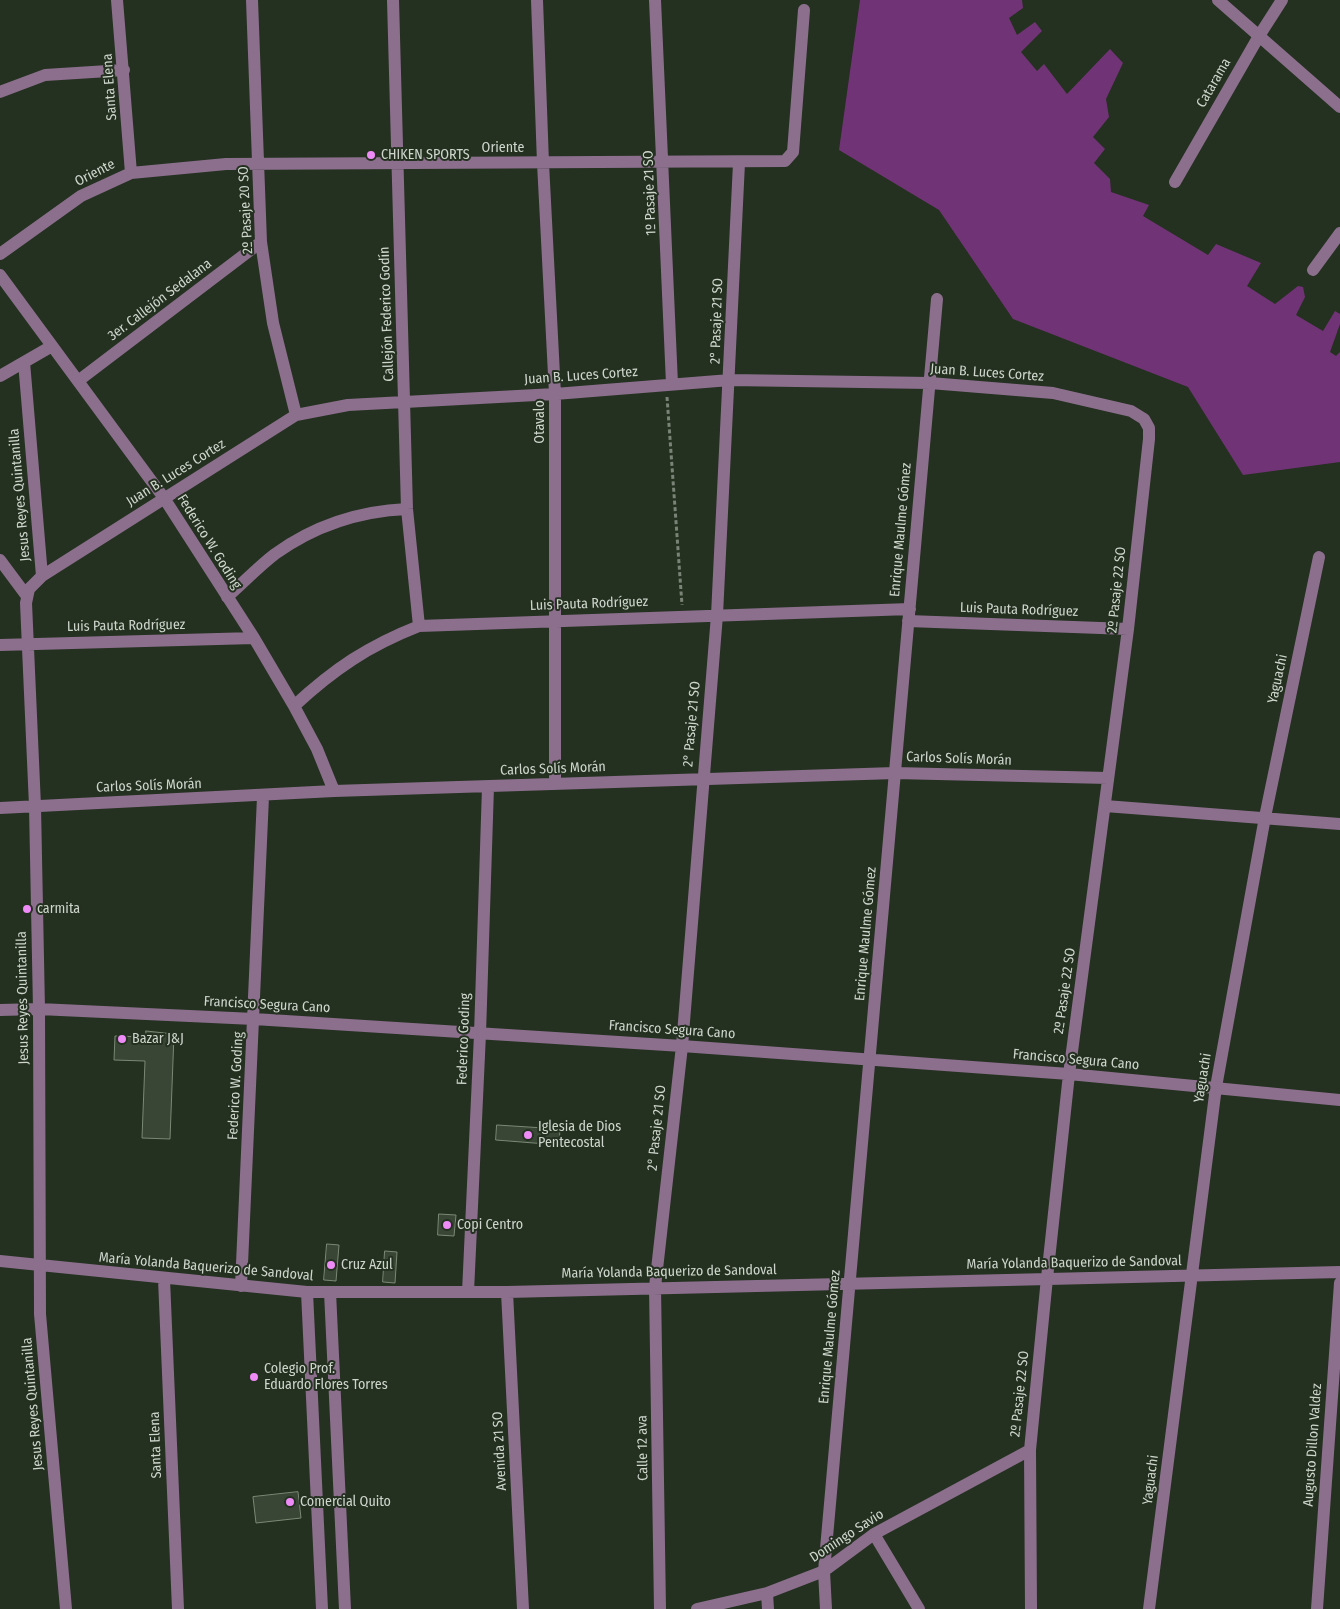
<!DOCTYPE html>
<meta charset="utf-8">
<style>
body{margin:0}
canvas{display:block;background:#243020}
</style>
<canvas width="1340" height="1609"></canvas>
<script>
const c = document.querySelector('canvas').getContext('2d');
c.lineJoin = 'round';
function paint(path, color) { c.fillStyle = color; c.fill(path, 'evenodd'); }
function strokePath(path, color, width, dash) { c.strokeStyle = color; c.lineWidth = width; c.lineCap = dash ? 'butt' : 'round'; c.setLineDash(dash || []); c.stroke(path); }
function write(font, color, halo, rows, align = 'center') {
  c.font = font + ' "Fira Sans Condensed",sans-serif'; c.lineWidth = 4; c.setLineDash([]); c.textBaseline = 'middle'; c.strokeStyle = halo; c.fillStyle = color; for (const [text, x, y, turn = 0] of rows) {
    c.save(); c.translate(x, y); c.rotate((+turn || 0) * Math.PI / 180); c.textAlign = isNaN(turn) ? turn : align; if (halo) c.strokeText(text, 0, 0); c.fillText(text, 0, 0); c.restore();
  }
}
paint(new Path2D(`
 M 860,0 L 1022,0 L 1023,8 L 1009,18 L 1017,35 L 1035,22 L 1042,31 L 1021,52 L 1037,71 L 1044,64 L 1067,94 L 1110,49 L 1123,63 L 1106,99 L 1109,117 L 1093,137 L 1105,149 L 1094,163 L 1110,179 L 1111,192 L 1149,205 L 1143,216 L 1208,255 L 1216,244 L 1261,263 L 1247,286 L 1275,304 L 1298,286 L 1303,287 L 1305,297 L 1296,315 L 1323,331 L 1335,311 L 1340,314 L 1340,324 L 1330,352 L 1336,356 L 1340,352 L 1340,462 L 1243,475 L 1188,387 L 1013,319 L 939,210 L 839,150 Z`), '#703375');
const building = new Path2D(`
 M 146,1031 L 174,1034 L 170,1139 L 142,1138 L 145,1061 L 114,1060 L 115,1036 L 146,1037 Z
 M 497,1125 L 560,1129 L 559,1145 L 496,1140 Z
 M 439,1214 L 456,1215 L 454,1236 L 438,1235 Z
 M 327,1244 L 339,1245 L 336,1281 L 324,1280 Z
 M 385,1251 L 397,1252 L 395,1283 L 383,1282 Z
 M 298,1492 L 301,1518 L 256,1523 L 253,1497 Z`);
paint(building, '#3a4635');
strokePath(building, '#7a8875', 1);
strokePath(new Path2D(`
 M 667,397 L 682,605`), '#798376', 3, [4, 2.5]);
strokePath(new Path2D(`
 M 117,0 L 131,173
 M 252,0 L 261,242 L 273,323 L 296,415
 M 393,0 L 407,509 L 419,626
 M 537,0 L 543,163 L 555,394 L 555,784
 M 655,0 L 672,384
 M 1218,0 L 1340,107
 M 0,92 L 45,75 L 124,70
 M 1175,182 L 1259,36 L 1282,0
 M 0,254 L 81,196 L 131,173 L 226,164 L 785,161 L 793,152 L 804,10
 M 1313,270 L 1340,233
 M 0,275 L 164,498 L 254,638 L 294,706 L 317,749 L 334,791
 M 24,362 L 42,576 L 29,589 L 26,603 L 35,806 L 39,1009 L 40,1314 L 66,1609
 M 0,376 L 52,346
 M 78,381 L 261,242
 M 0,560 L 26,595
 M 42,576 L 296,415 L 348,405 L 555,394 L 730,380 L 930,383 L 1053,393 L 1131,411 L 1144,419 L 1149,428 L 1149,439 L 1128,629 L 1069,1074 L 1047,1278 L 1030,1450 L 1031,1609
 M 227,597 C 243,583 258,567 275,554 C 314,526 360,511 407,509
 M 908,621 L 1128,629
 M 0,645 L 254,638
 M 294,706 C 334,669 368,646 419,626 L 910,609
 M 1105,806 L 1340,824
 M 0,808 L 334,791 L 895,773 L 1108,778
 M 0,1010 L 39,1009 L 254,1019 L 682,1046 L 1069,1074 L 1340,1100
 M 0,1261 L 307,1292 L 507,1292 L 1340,1272
 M 164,1279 L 178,1609
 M 241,1286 L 263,797
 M 307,1292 L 322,1609
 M 330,1292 L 345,1609
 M 468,1292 L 480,1034 L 488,787
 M 507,1292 L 523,1609
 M 874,1534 L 919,1609
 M 767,1593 L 768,1609
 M 660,1609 L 655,1287 L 682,1046 L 717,615 L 739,163
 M 697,1609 L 767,1593 L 824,1571 L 874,1534 L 1030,1450
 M 826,1609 L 824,1571 L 937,299
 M 1149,1609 L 1216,1087 L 1265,817 L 1319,557
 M 1317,1609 L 1340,1283`), '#8b6f8d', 12);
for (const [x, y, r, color] of [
 [371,155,5,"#ef8bf7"],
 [27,909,5,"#ef8bf7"],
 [122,1039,5,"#ef8bf7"],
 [528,1135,5,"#ef8bf7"],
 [447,1225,5,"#ef8bf7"],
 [331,1265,5,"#ef8bf7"],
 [254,1377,5,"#ef8bf7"],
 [290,1502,5,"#ef8bf7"]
]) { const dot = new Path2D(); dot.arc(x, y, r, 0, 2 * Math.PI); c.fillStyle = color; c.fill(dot); strokePath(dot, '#243020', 2); }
write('14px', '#ced6cc', '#243020', [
 ["Catarama",1214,83,-60],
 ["Santa Elena",110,87,-94],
 ["Oriente",503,148],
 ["Oriente",95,173,-27],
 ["1º Pasaje 21 SO",650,193,-92],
 ["2º Pasaje 20 SO",246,210,-93],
 ["3er. Callejón Sedalana",160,300,-37],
 ["Callejón Federico Godín",387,314,-92],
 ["2° Pasaje 21 SO",717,321,-88],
 ["Juan B. Luces Cortez",987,373,4],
 ["Juan B. Luces Cortez",581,376,-4],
 ["Otavalo",540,422,-90],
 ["Juan B. Luces Cortez",176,473,-32],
 ["Jesus Reyes Quintanilla",20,495,-95],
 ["Enrique Maulme Gómez",901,530,-85],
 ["Federico W. Goding",209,542,58],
 ["2º Pasaje 22 SO",1117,590,-84],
 ["Luis Pauta Rodríguez",589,604,-2],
 ["Luis Pauta Rodríguez",1019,610,2],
 ["Luis Pauta Rodríguez",126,626,-1],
 ["Yaguachi",1278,679,-78],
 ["2° Pasaje 21 SO",692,724,-85],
 ["Carlos Solís Morán",959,759,2],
 ["Carlos Solís Morán",553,769,-2],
 ["Carlos Solís Morán",149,786,-2],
 ["Enrique Maulme Gómez",866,934,-85],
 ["2º Pasaje 22 SO",1065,991,-82],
 ["Jesus Reyes Quintanilla",23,998,-91],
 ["Francisco Segura Cano",267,1005,3],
 ["Francisco Segura Cano",672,1030,4],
 ["Federico Goding",464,1039,-88],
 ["Francisco Segura Cano",1076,1060,5],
 ["Yaguachi",1203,1078,-81],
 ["Federico W. Goding",236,1086,-87],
 ["2° Pasaje 21 SO",657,1128,-84],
 ["María Yolanda Baquerizo de Sandoval",1074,1263,-1],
 ["María Yolanda Baquerizo de Sandoval",206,1267,5],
 ["María Yolanda Baquerizo de Sandoval",669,1272,-1],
 ["Enrique Maulme Gómez",830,1337,-85],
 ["2º Pasaje 22 SO",1020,1394,-84],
 ["Jesus Reyes Quintanilla",33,1404,-95],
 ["Santa Elena",156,1445,-92],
 ["Augusto Dillon Valdez",1313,1445,-86],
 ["Calle 12 ava",643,1448,-91],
 ["Avenida 21 SO",500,1451,-93],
 ["Yaguachi",1151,1480,-83],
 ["Domingo Savio",847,1536,-33]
]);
write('14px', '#ced6cc', '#243020', [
 ["CHIKEN SPORTS",381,155],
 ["carmita",37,909],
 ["Bazar J&J",132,1039],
 ["Iglesia de Dios",538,1127],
 ["Pentecostal",538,1143],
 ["Copi Centro",457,1225],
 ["Cruz Azul",341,1265],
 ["Colegio Prof.",264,1369],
 ["Eduardo Flores Torres",264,1385],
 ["Comercial Quito",300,1502]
], 'left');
</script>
